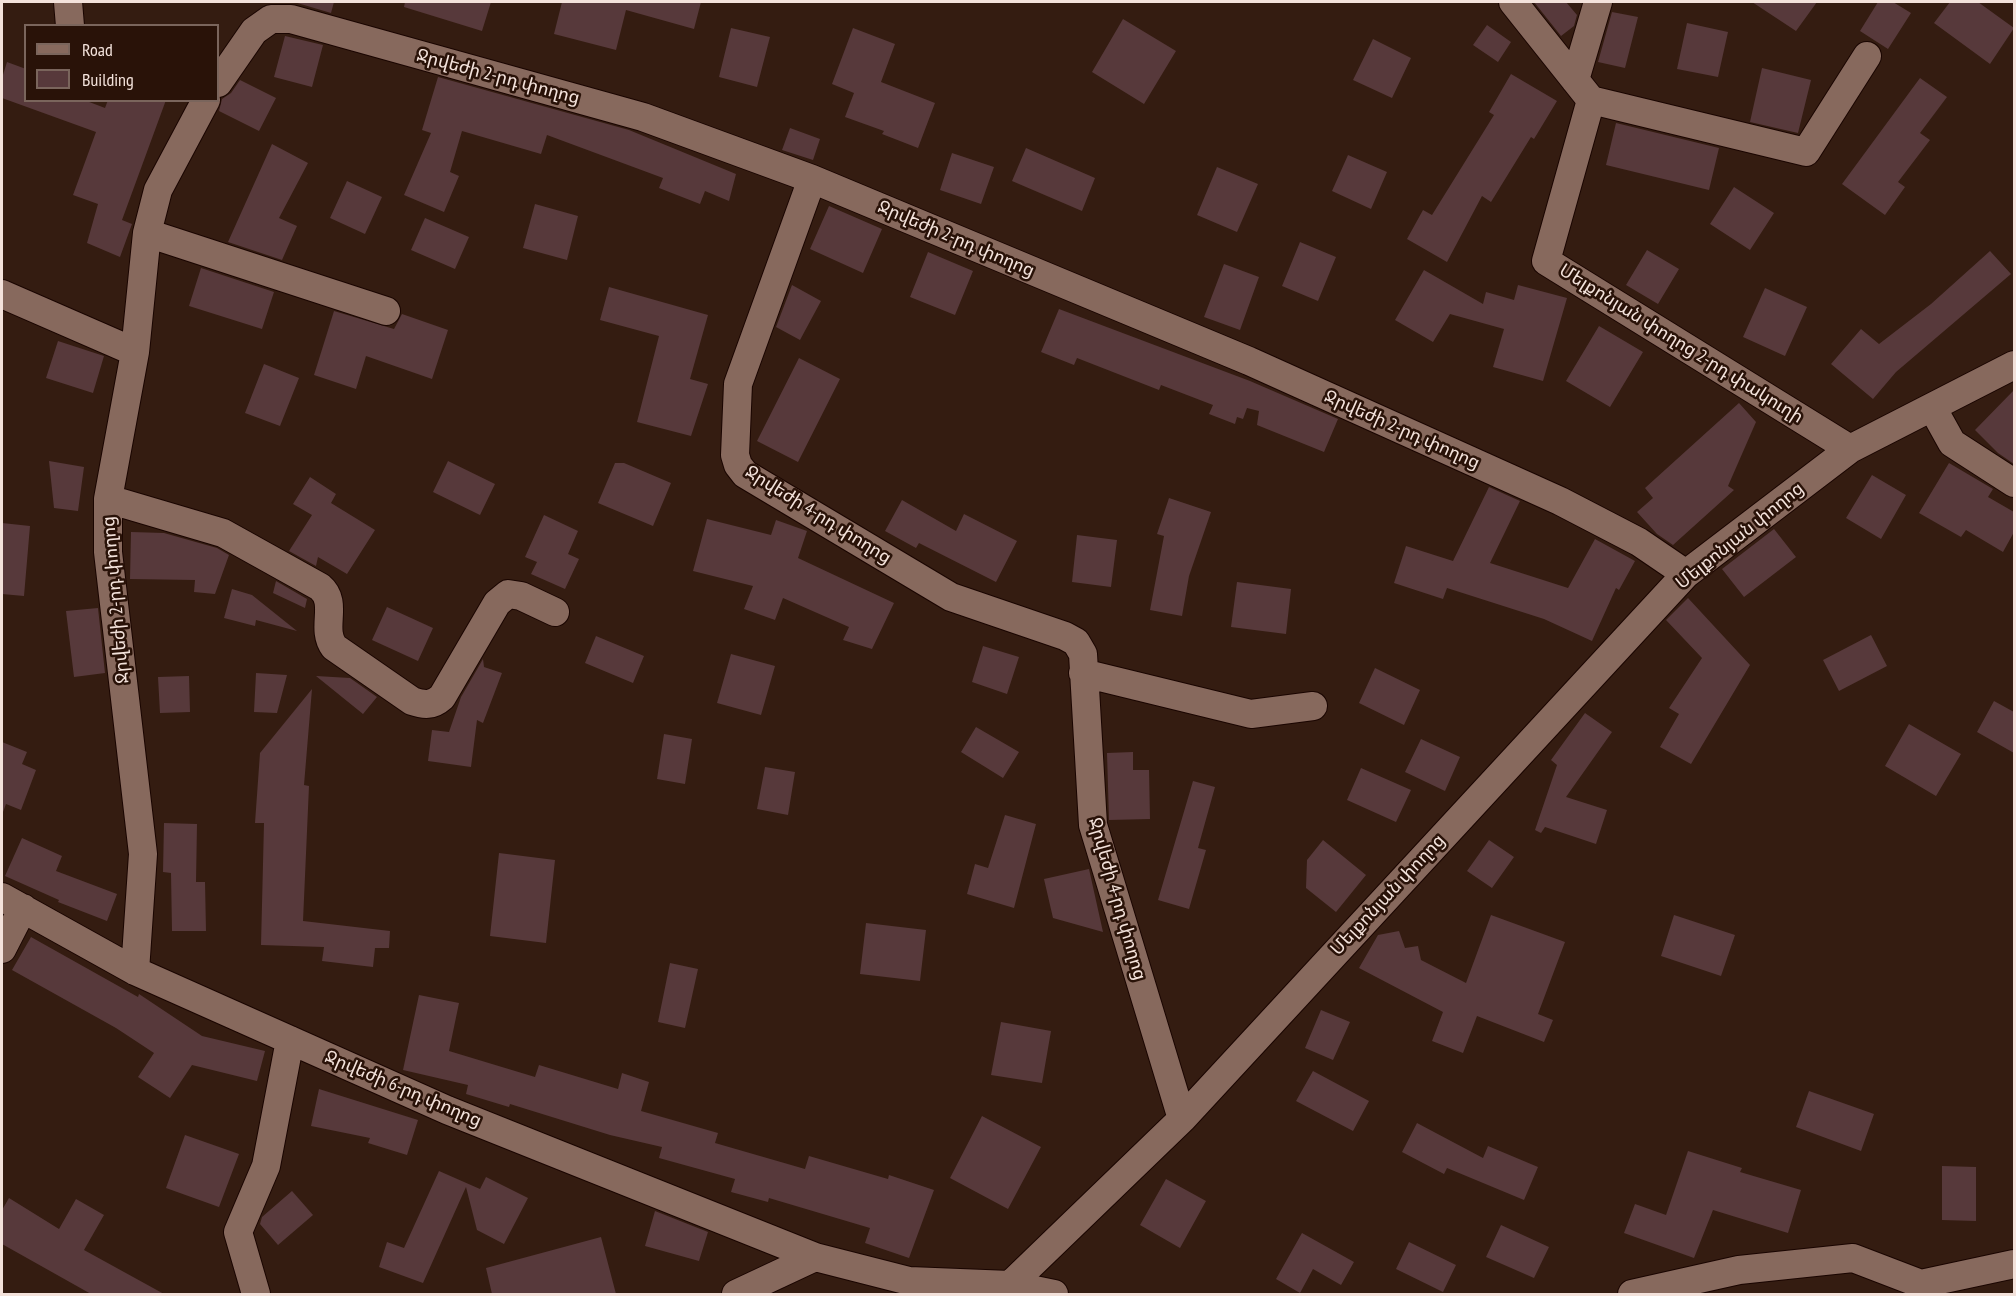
<!DOCTYPE html>
<meta charset="utf-8">
<style>
body{margin:0}
#map{position:relative;width:2016px;height:1296px;overflow:hidden;background:#341c11;font-family:"PT Sans Narrow",sans-serif}
canvas{display:block}
.frame{position:absolute;inset:0;border:3px solid #f3e2db;pointer-events:none}
.legend{position:absolute;left:24px;top:24px;width:195px;height:78px;box-sizing:border-box;background:#291208;border:2px solid #7a655c;margin:0;padding:8px 10px;list-style:none;font-size:18px;color:#f3e2db}
.legend li{display:flex;align-items:center;gap:12px;height:30px}
.legend b{width:30px;border:2px solid #7a655c}
</style>
<div id="map">
<canvas width="2016" height="1296"></canvas>
<div class="frame"></div>
<ul class="legend">
<li><b style="height:8px;background:#87695d"></b>Road</li>
<li><b style="height:16px;background:#57393b"></b>Building</li>
</ul>
</div>
<script>
const c = document.querySelector('canvas').getContext('2d');
c.lineJoin = 'round';
function paint(path, color) { c.fillStyle = color; c.fill(path, 'evenodd'); }
function strokePath(path, color, width, dash) { c.strokeStyle = color; c.lineWidth = width; c.lineCap = dash ? 'butt' : 'round'; c.setLineDash(dash || []); c.stroke(path); }
function write(font, color, halo, rows, align = 'center') {
  c.font = font + ' "PT Sans Narrow","Noto Sans Armenian",sans-serif'; c.lineWidth = 5; c.setLineDash([]); c.textBaseline = 'middle'; c.strokeStyle = halo; c.fillStyle = color; for (const [text, x, y, turn = 0] of rows) {
    c.save(); c.translate(x, y); c.rotate((+turn || 0) * Math.PI / 180); c.textAlign = isNaN(turn) ? turn : align; if (halo) c.strokeText(text, 0, 0); c.fillText(text, 0, 0); c.restore();
  }
}
paint(new Path2D(`
 M 294,2 L 334,2 L 331,13 Z
 M 405,2 L 491,2 L 482,31 L 404,7 Z
 M 562,2 L 701,2 L 694,29 L 626,10 L 616,50 L 554,34 Z
 M 1534,2 L 1566,2 L 1577,15 L 1574,26 L 1561,36 Z
 M 1752,2 L 1817,2 L 1796,31 Z
 M 1878,2 L 1893,2 L 1911,13 L 1888,49 L 1860,31 Z
 M 1950,2 L 1978,2 L 2014,28 L 1990,64 L 1934,23 Z
 M 1612,12 L 1638,17 L 1625,68 L 1598,62 Z
 M 1123,19 L 1176,51 L 1144,104 L 1092,72 Z
 M 1687,23 L 1728,32 L 1718,77 L 1677,69 Z
 M 1487,25 L 1511,42 L 1498,62 L 1473,45 Z
 M 731,28 L 770,37 L 757,87 L 719,77 Z
 M 853,28 L 895,44 L 881,82 L 935,103 L 918,148 L 882,134 L 884,131 L 845,117 L 854,93 L 832,84 Z
 M 285,36 L 323,45 L 312,87 L 274,77 Z
 M 1373,39 L 1411,58 L 1392,98 L 1353,80 Z
 M 7,62 L 26,69 L 26,100 L 84,100 L 105,108 L 108,100 L 166,100 L 122,220 L 132,224 L 120,257 L 87,243 L 98,204 L 73,195 L 96,132 L 2,98 L 2,78 Z
 M 1762,68 L 1811,80 L 1798,133 L 1750,122 Z
 M 1511,74 L 1557,101 L 1534,139 L 1531,137 L 1491,202 L 1482,196 L 1447,262 L 1407,239 L 1423,210 L 1432,215 L 1494,115 L 1489,112 Z
 M 438,77 L 629,130 L 736,174 L 729,201 L 705,191 L 700,204 L 659,188 L 663,178 L 547,135 L 541,154 L 462,131 L 450,172 L 459,176 L 444,212 L 404,195 L 431,133 L 422,130 Z
 M 1920,78 L 1947,97 L 1920,133 L 1930,140 L 1898,182 L 1905,187 L 1885,215 L 1842,184 Z
 M 240,80 L 276,98 L 259,131 L 219,111 L 222,99 L 231,93 Z
 M 1616,123 L 1719,148 L 1709,190 L 1606,165 Z
 M 790,128 L 820,139 L 813,160 L 782,150 Z
 M 272,144 L 308,163 L 279,218 L 297,226 L 282,260 L 228,242 Z
 M 1026,148 L 1095,178 L 1082,211 L 1012,181 Z
 M 952,153 L 994,167 L 981,204 L 940,190 Z
 M 1348,155 L 1387,172 L 1371,209 L 1332,191 Z
 M 1217,167 L 1258,184 L 1237,232 L 1197,215 Z
 M 347,181 L 382,197 L 365,234 L 330,218 Z
 M 1734,187 L 1774,213 L 1750,250 L 1710,224 Z
 M 535,204 L 578,216 L 567,260 L 523,248 Z
 M 829,206 L 882,229 L 863,273 L 810,249 Z
 M 425,218 L 469,237 L 455,269 L 411,250 Z
 M 1300,242 L 1336,257 L 1318,301 L 1282,286 Z
 M 1647,250 L 1679,269 L 1658,304 L 1626,285 Z
 M 1990,251 L 2011,274 L 1896,372 L 1873,399 L 1831,364 L 1861,329 L 1879,344 L 1931,304 Z
 M 928,252 L 973,271 L 955,315 L 910,297 Z
 M 1224,264 L 1259,277 L 1240,330 L 1204,317 Z
 M 201,268 L 274,292 L 262,329 L 189,306 Z
 M 1424,270 L 1483,304 L 1486,292 L 1514,300 L 1518,285 L 1567,298 L 1543,381 L 1493,367 L 1504,329 L 1450,314 L 1433,342 L 1395,320 Z
 M 792,285 L 821,301 L 800,340 L 776,327 Z
 M 609,287 L 708,315 L 690,379 L 708,384 L 691,436 L 637,422 L 659,336 L 600,320 Z
 M 1765,288 L 1807,307 L 1785,356 L 1743,337 Z
 M 1059,309 L 1250,381 L 1338,419 L 1324,452 L 1257,425 L 1259,411 L 1247,408 L 1243,419 L 1237,417 L 1235,424 L 1209,414 L 1213,405 L 1161,385 L 1159,390 L 1077,358 L 1074,365 L 1041,352 Z
 M 334,311 L 394,329 L 402,314 L 448,330 L 432,379 L 366,356 L 356,389 L 314,375 Z
 M 1599,326 L 1643,352 L 1610,407 L 1566,381 Z
 M 58,341 L 104,356 L 93,393 L 46,378 Z
 M 799,358 L 840,379 L 798,462 L 757,441 Z
 M 264,364 L 299,378 L 280,426 L 245,413 Z
 M 2014,390 L 2014,464 L 1998,453 L 1975,430 Z
 M 1739,403 L 1756,422 L 1728,486 L 1734,490 L 1673,545 L 1657,534 L 1637,512 L 1653,498 L 1645,488 Z
 M 49,461 L 84,467 L 78,511 L 54,508 Z
 M 448,461 L 495,484 L 480,515 L 433,492 Z
 M 615,463 L 624,463 L 671,483 L 653,526 L 598,503 Z
 M 1949,463 L 1993,489 L 1988,497 L 2014,512 L 2014,532 L 2003,552 L 1966,530 L 1961,537 L 1919,513 Z
 M 1872,475 L 1906,495 L 1881,539 L 1846,518 Z
 M 310,477 L 336,494 L 331,503 L 375,530 L 347,574 L 318,557 L 316,566 L 289,551 L 312,515 L 293,504 Z
 M 1489,487 L 1520,501 L 1490,563 L 1568,588 L 1595,539 L 1635,561 L 1619,590 L 1616,588 L 1592,641 L 1544,619 L 1447,588 L 1443,599 L 1394,583 L 1406,546 L 1453,561 Z
 M 1169,498 L 1211,512 L 1189,576 L 1182,616 L 1150,610 L 1164,536 L 1157,534 Z
 M 902,500 L 956,531 L 964,514 L 1017,541 L 996,582 L 919,543 L 916,548 L 885,531 Z
 M 544,515 L 578,531 L 568,554 L 579,559 L 565,589 L 531,574 L 537,562 L 525,557 Z
 M 707,519 L 771,535 L 776,520 L 807,531 L 798,558 L 894,603 L 872,649 L 843,640 L 849,627 L 783,598 L 775,620 L 744,609 L 753,586 L 693,571 Z
 M 2,523 L 30,526 L 24,596 L 2,594 Z
 M 1774,529 L 1796,557 L 1744,597 L 1722,569 Z
 M 131,532 L 164,533 L 217,548 L 229,555 L 215,594 L 194,592 L 195,580 L 130,579 Z
 M 1077,535 L 1117,540 L 1111,587 L 1072,582 Z
 M 276,581 L 307,599 L 305,608 L 273,593 Z
 M 1237,582 L 1291,589 L 1286,634 L 1231,627 Z
 M 232,589 L 252,595 L 297,631 L 256,620 L 255,626 L 224,618 Z
 M 1688,598 L 1750,665 L 1691,764 L 1660,747 L 1679,714 L 1669,708 L 1702,658 L 1666,620 Z
 M 387,607 L 433,628 L 418,661 L 372,640 Z
 M 98,608 L 105,673 L 74,677 L 66,611 Z
 M 1871,635 L 1887,666 L 1839,691 L 1823,660 Z
 M 596,636 L 644,656 L 633,683 L 585,663 Z
 M 983,646 L 1019,657 L 1007,694 L 972,682 Z
 M 731,654 L 775,666 L 761,715 L 717,703 Z
 M 483,659 L 484,667 L 502,673 L 483,723 L 477,720 L 471,767 L 428,761 L 432,730 L 449,732 L 461,697 Z
 M 1375,668 L 1420,690 L 1404,725 L 1359,703 Z
 M 256,673 L 287,675 L 277,713 L 254,712 Z
 M 189,676 L 190,712 L 160,713 L 158,677 Z
 M 316,676 L 350,678 L 377,697 L 363,714 Z
 M 312,689 L 304,785 L 309,786 L 303,921 L 390,931 L 389,948 L 375,948 L 373,967 L 322,961 L 324,947 L 261,945 L 264,823 L 255,823 L 260,753 Z
 M 1994,701 L 2014,712 L 2014,753 L 1977,732 Z
 M 1585,713 L 1612,732 L 1566,797 L 1607,810 L 1596,844 L 1545,827 L 1541,833 L 1535,830 L 1557,765 L 1551,760 Z
 M 1909,724 L 1961,754 L 1936,796 L 1885,766 Z
 M 976,727 L 1019,752 L 1003,778 L 961,752 Z
 M 664,734 L 692,739 L 685,784 L 657,779 Z
 M 1421,739 L 1460,757 L 1445,791 L 1405,772 Z
 M 2,742 L 27,752 L 22,764 L 36,770 L 21,810 L 6,804 L 3,812 Z
 M 1133,752 L 1133,770 L 1149,770 L 1150,819 L 1109,820 L 1107,753 Z
 M 765,767 L 795,772 L 788,815 L 757,809 Z
 M 1361,768 L 1411,790 L 1396,822 L 1347,800 Z
 M 1193,781 L 1215,787 L 1198,848 L 1206,850 L 1189,909 L 1158,900 Z
 M 1005,815 L 1036,824 L 1014,908 L 967,894 L 975,864 L 988,868 Z
 M 164,823 L 197,824 L 196,882 L 205,882 L 206,931 L 172,931 L 171,873 L 163,872 Z
 M 22,838 L 62,856 L 56,871 L 117,894 L 107,921 L 58,902 L 59,900 L 5,876 Z
 M 1323,840 L 1366,875 L 1336,912 L 1306,888 L 1307,860 Z
 M 1489,840 L 1514,857 L 1492,888 L 1467,871 Z
 M 499,853 L 555,860 L 546,943 L 490,936 Z
 M 1089,869 L 1103,932 L 1053,918 L 1044,879 Z
 M 1491,915 L 1565,942 L 1538,1014 L 1553,1020 L 1544,1042 L 1477,1016 L 1463,1053 L 1432,1041 L 1443,1012 L 1359,968 L 1378,935 L 1399,931 L 1405,948 L 1418,946 L 1421,960 L 1466,983 Z
 M 1674,915 L 1735,935 L 1721,976 L 1661,956 Z
 M 866,923 L 926,930 L 920,981 L 860,974 Z
 M 31,937 L 138,997 L 139,994 L 202,1036 L 265,1051 L 257,1081 L 192,1065 L 170,1098 L 138,1077 L 154,1053 L 116,1028 L 12,970 Z
 M 670,963 L 698,969 L 685,1028 L 658,1022 Z
 M 419,995 L 459,1003 L 449,1051 L 535,1077 L 539,1065 L 618,1089 L 622,1073 L 649,1082 L 641,1111 L 718,1133 L 715,1143 L 805,1169 L 809,1156 L 888,1179 L 889,1175 L 934,1190 L 909,1258 L 865,1243 L 870,1228 L 769,1198 L 768,1202 L 731,1192 L 735,1179 L 659,1158 L 662,1147 L 610,1135 L 510,1104 L 509,1107 L 466,1094 L 468,1085 L 403,1070 Z
 M 1321,1010 L 1350,1022 L 1333,1060 L 1305,1048 Z
 M 1001,1022 L 1051,1031 L 1042,1083 L 991,1075 Z
 M 1313,1071 L 1369,1101 L 1353,1131 L 1296,1101 Z
 M 319,1089 L 418,1120 L 407,1155 L 368,1143 L 370,1138 L 311,1126 Z
 M 1809,1091 L 1874,1114 L 1861,1151 L 1796,1127 Z
 M 982,1116 L 1041,1147 L 1008,1209 L 950,1178 Z
 M 1417,1123 L 1483,1158 L 1488,1146 L 1538,1167 L 1524,1200 L 1447,1168 L 1444,1174 L 1402,1152 Z
 M 185,1135 L 239,1154 L 219,1207 L 166,1188 Z
 M 1688,1151 L 1742,1168 L 1740,1172 L 1801,1190 L 1788,1233 L 1713,1210 L 1694,1258 L 1624,1233 L 1635,1204 L 1666,1215 Z
 M 1942,1166 L 1976,1167 L 1976,1221 L 1942,1220 Z
 M 439,1171 L 480,1189 L 486,1177 L 528,1198 L 504,1244 L 477,1230 L 466,1187 L 423,1283 L 379,1267 L 387,1242 L 404,1248 Z
 M 1166,1179 L 1206,1201 L 1180,1248 L 1140,1225 Z
 M 292,1191 L 313,1215 L 278,1245 L 260,1224 L 262,1217 Z
 M 9,1198 L 59,1229 L 76,1199 L 104,1215 L 84,1250 L 164,1294 L 91,1294 L 2,1244 L 2,1210 Z
 M 655,1211 L 708,1232 L 699,1261 L 645,1246 Z
 M 1501,1225 L 1549,1247 L 1534,1278 L 1486,1257 Z
 M 1302,1233 L 1354,1262 L 1341,1285 L 1313,1269 L 1300,1293 L 1276,1279 Z
 M 601,1237 L 616,1294 L 492,1294 L 486,1268 Z
 M 1409,1242 L 1456,1265 L 1443,1292 L 1396,1269 Z`), '#57393b');
const minor = new Path2D(`
 M 68,2 L 70,26
 M 1513,2 L 1591,100 L 1546,261 L 1850,449
 M 1575,80 L 1598,2
 M 218,83 L 254,31 L 271,19 L 291,19 L 643,117 L 812,179 L 1249,361 L 1560,501 L 1639,542 L 1686,574
 M 1591,100 L 1806,152 L 1867,56
 M 812,179 L 738,384 L 735,455 L 738,465 L 745,474 L 951,597 L 1065,636 L 1076,642 L 1083,654 L 1093,825 L 1182,1119
 M 147,233 L 386,311
 M 2,294 L 135,352
 M 1932,407 L 1952,443 L 2014,483
 M 108,499 L 223,533 L 320,587 C 339,603 320,628 334,647 L 412,701 C 424,705 432,706 442,697 L 497,603 L 508,594 L 521,596 L 555,612
 M 1083,673 L 1251,714 L 1313,706
 M 2,897 L 135,971 L 447,1110 L 815,1257 L 909,1281 L 1010,1285 L 1054,1294
 M 2,949 L 23,908
 M 135,971 L 143,854 L 108,552 L 108,499 L 135,352 L 147,233 L 158,190 L 206,100
 M 1921,1284 L 2014,1264
 M 1010,1285 L 1182,1119 L 1686,574 L 1850,449 L 2014,365
 M 256,1294 L 238,1232 L 266,1166 L 290,1040
 M 736,1294 L 815,1257
 M 1632,1294 L 1739,1270 L 1853,1258 L 1921,1284 L 1932,1294`);
strokePath(minor, '#1a0500', 30);
strokePath(minor, '#87695d', 28);
write('18px', '#f3e2db', '#291208', [
 ["Ջրվեժի 2-րդ փողոց",498,77,15],
 ["Ջրվեժի 2-րդ փողոց",956,239,23],
 ["Մելքոնյան փողոց 2-րդ փակուղի",1681,344,32],
 ["Ջրվեժի 2-րդ փողոց",1402,430,24],
 ["Ջրվեժի 4-րդ փողոց",818,515,32],
 ["Մելքոնյան փողոց",1740,536,-39],
 ["Ջրվեժի 2-րդ փողոց",116,600,-95],
 ["Մելքոնյան փողոց",1388,895,-47],
 ["Ջրվեժի 4-րդ փողոց",1117,899,74],
 ["Ջրվեժի 6-րդ փողոց",403,1089,23]
]);
</script>
